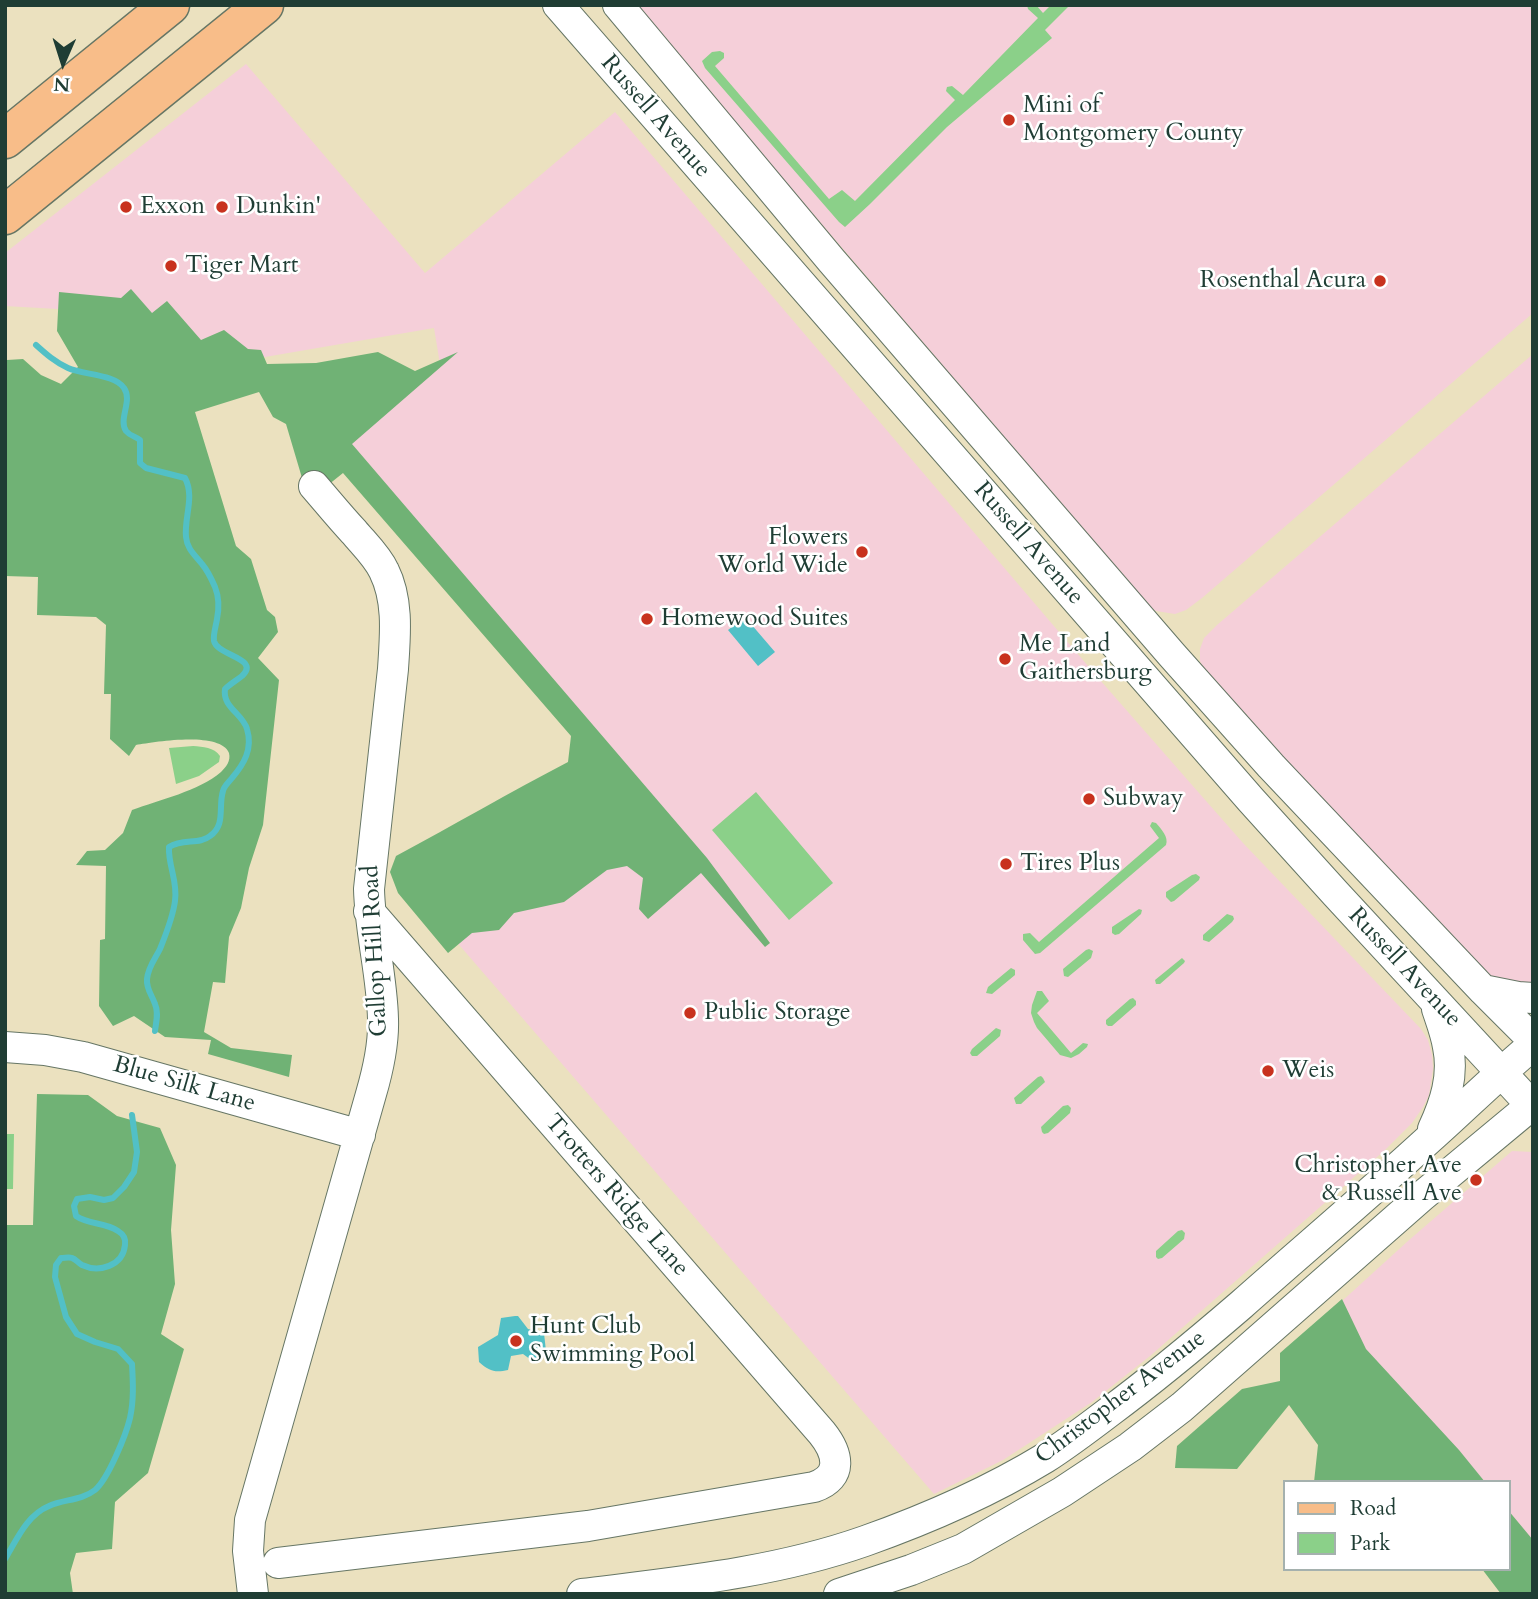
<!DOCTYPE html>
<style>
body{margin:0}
#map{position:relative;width:1538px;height:1599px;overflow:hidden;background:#ebe1bf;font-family:Cardo,serif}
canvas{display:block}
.frame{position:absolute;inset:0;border:7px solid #1f3d34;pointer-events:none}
.legend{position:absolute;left:1283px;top:1480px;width:228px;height:91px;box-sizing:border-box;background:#fff;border:2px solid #a5b1ae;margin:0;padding:9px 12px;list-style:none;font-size:21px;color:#1f3d34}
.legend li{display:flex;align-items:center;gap:14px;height:35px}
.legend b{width:35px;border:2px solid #a5b1ae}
.north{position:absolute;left:28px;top:28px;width:70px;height:70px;-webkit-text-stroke:5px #fff;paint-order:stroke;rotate:183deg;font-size:19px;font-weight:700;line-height:28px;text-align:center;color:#1f3d34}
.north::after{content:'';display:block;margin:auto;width:24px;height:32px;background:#1f3d34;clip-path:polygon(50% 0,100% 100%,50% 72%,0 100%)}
</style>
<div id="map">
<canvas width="1538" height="1599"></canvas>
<div class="frame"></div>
<ul class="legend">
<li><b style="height:9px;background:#f8bd89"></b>Road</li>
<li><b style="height:19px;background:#8bd089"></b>Park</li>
</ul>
<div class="north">N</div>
</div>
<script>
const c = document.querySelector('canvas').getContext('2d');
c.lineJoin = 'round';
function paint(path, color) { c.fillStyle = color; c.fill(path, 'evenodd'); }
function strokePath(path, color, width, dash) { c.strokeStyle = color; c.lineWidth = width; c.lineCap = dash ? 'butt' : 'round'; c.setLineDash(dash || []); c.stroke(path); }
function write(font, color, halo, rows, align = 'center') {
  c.font = font + ' Cardo,serif'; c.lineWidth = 5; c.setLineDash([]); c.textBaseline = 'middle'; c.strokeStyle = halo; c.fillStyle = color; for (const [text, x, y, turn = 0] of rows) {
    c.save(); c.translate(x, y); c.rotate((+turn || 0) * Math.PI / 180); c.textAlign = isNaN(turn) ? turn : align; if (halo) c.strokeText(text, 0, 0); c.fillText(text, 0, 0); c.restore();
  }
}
paint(new Path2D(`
 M 634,5 L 1533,5 L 1533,313 L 1202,598 L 1186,610 L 1175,614 L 1156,611 L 1147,604 Z
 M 246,64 L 425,273 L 615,112 L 1100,680 L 1192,785 L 1243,843 L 1421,1029 L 1428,1040 L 1432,1055 L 1433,1069 L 1429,1095 L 1423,1107 L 1412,1123 L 1385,1150 L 1150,1356 L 1092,1402 L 1003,1460 L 934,1494 L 448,932 L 665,821 L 340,450 L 440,364 L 434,328 L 195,369 L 145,314 L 5,306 L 5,253 Z
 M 1533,354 L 1533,991 L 1506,985 L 1486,974 L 1467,956 L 1205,672 L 1200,661 L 1200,649 L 1204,638 L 1217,625 Z
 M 1512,1151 L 1533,1152 L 1533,1587 L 1508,1557 L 1508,1482 L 1448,1482 L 1319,1322 L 1408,1241 Z`), '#f5cfd9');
paint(new Path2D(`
 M 1027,5 L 1036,5 L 1043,13 L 1051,5 L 1070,5 L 1045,30 L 1052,38 L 947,127 L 870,204 L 845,227 L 839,222 L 705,68 L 702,61 L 712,52 L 720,51 L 724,53 L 724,58 L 715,66 L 829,199 L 842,190 L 855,201 L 955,100 L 946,91 L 947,87 L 952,86 L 963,95 L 1038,18 L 1028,9 Z
 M 193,746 C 203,747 214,747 220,756 L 219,762 L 199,776 L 176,784 L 169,748 Z
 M 756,792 L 833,883 L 789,920 L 712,830 Z
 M 1152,822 L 1156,823 C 1161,829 1169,837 1166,845 L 1040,953 L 1035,954 L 1023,940 L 1023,934 L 1030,933 L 1039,942 L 1159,838 L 1150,826 Z
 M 1196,874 L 1200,877 L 1199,880 L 1174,901 L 1171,902 L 1166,897 L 1166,892 L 1192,875 Z
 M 1139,909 L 1142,910 L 1141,914 L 1119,934 L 1115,935 L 1112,933 L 1112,927 Z
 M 1227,914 L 1233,916 L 1234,919 L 1232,922 L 1209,942 L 1203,940 L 1203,935 Z
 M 1089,949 L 1093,951 L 1091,958 L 1068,977 L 1064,976 L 1063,969 L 1086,950 Z
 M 1182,958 L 1185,961 L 1184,963 L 1160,984 L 1156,984 L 1155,980 Z
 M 1011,968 L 1015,970 L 1015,975 L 992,994 L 986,993 L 988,987 Z
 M 1037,991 L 1042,991 L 1049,1001 L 1037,1013 L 1071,1053 L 1083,1043 L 1088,1044 L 1087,1047 L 1079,1054 L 1071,1058 L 1060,1055 L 1037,1028 L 1034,1022 L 1031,1013 L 1032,1005 Z
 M 1133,998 L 1136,1001 L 1136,1005 L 1112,1026 L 1108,1026 L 1106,1024 L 1106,1020 L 1130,999 Z
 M 996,1028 L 1001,1030 L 1000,1036 L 977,1056 L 972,1056 L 970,1053 L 972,1049 Z
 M 1041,1076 L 1043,1078 L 1045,1082 L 1021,1104 L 1016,1104 L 1014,1098 L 1038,1077 Z
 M 1068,1105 L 1071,1108 L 1070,1113 L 1048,1133 L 1044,1134 L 1042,1132 L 1041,1127 L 1063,1106 Z
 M 5,1134 L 14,1134 L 13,1189 L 5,1189 Z
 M 1182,1230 L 1185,1233 L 1184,1239 L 1162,1258 L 1158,1259 L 1156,1257 L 1156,1251 L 1178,1231 Z`), '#8bd089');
paint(new Path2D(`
 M 131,289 L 152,313 L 167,301 L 201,340 L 224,330 L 248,349 L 261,350 L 267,364 L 316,363 L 378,352 L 415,371 L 458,352 L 352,444 L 707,858 L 770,943 L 765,947 L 701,873 L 648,919 L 639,909 L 643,878 L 627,866 L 607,870 L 564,902 L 514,913 L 499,930 L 472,933 L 448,953 L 398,893 L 390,872 L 396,856 C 454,825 510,792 568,762 L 571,736 L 343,473 L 328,485 L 305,488 L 286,424 L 273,417 L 259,392 L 195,412 L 236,546 L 251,559 L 267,610 L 275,617 L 278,632 L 258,658 L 279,680 L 263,825 L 249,868 L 241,908 L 229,937 L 225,983 L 213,982 L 204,1032 L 231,1048 L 292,1055 L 289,1077 L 208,1054 L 211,1040 L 165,1037 L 134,1016 L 113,1026 L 99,1006 L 100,940 L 105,939 L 106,866 L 76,865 L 87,851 L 105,850 L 123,833 L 132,810 C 159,800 199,791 221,772 C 226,767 231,761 229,753 C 220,731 155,742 136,745 L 129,756 L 110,739 L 111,694 L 104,694 L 106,625 L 96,617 L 37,615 L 38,577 L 5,576 L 5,361 L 7,360 L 23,359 L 41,375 L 61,384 L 78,367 L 57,331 L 59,292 L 121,298 Z
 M 37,1094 L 88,1095 L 117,1116 L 160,1128 L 176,1165 L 171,1230 L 175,1284 L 161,1334 L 184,1349 L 148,1473 L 115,1502 L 112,1549 L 76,1553 L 70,1573 L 73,1594 L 5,1594 L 5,1225 L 33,1225 Z
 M 1342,1299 L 1366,1349 L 1459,1450 L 1485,1482 L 1314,1482 L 1318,1445 L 1289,1405 L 1237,1469 L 1175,1468 L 1177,1446 L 1242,1389 L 1280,1381 L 1280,1353 Z
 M 1508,1510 L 1533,1540 L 1533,1594 L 1501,1594 L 1482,1569 L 1508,1569 Z`), '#70b275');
paint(new Path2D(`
 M 745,617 L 775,652 L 758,666 L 728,630 Z
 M 515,1316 L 518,1316 L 528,1329 L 544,1333 L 546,1351 L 534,1362 L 523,1354 L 511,1356 L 508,1370 C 495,1373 489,1371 479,1362 L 478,1347 L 498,1335 L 501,1318 Z`), '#52c0c6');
strokePath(new Path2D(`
 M 36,345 C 46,354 55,362 68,368 C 83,375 115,374 124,388 C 133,401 118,419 126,431 C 130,436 135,436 140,440 L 140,463 L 146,468 L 185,478 C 195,497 184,517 186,537 C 187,549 195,555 202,564 C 207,570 212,580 215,587 C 219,597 219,609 217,619 C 216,626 213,634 214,641 C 217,656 261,658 242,676 C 237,680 230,684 225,689 C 222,707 243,714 247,729 C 253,749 244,764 232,778 C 228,783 224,786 223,791 C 218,807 226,825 210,836 C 199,845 183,838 169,847 C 168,866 178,881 175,901 C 173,917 166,934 160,949 C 155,959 148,967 147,979 C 146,989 152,995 155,1004 C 159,1013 156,1022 155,1031
 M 5,1559 C 17,1539 27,1515 49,1506 C 64,1499 81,1501 95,1490 C 108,1479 126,1435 130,1418 C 134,1400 133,1382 132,1364 L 118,1349 L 95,1342 L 77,1334 L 66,1317 L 55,1277 L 56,1265 L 61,1258 C 65,1258 69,1257 72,1258 C 76,1259 78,1263 82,1265 C 99,1273 123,1266 125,1245 C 126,1239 123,1234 118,1231 C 105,1222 89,1225 76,1216 L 74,1206 L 77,1199 L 90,1197 L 104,1200 L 113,1198 L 124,1187 L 134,1172 L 137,1152 L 132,1115`), '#52c0c6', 6);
const minor = new Path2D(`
 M 558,5 L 1251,800 L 1336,894 L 1533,1107
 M 618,5 L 831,260 L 1172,655 L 1271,766 L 1483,990 L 1533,1040
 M 1483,990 L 1518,997 L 1533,998
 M 5,1047 L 45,1050 L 83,1057 L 360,1135
 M 1433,1129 C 1445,1103 1454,1076 1448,1047 C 1446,1034 1441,1021 1437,1009
 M 278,1563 L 588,1526 L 814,1487 C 844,1477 838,1453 822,1433 L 369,911
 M 253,1594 L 248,1551 L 250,1520 L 371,1094 C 378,1070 384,1045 383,1019 C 382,975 370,932 369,889 L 393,669 C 395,637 399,601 384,571 C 377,556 364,544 354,532 C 340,517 327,501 314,486
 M 582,1594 C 678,1582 774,1573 865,1541 C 927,1519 989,1492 1045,1458 C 1067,1444 1088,1428 1109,1412 C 1155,1378 1198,1342 1241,1305 C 1303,1250 1367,1196 1428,1140 C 1463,1109 1496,1076 1533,1045
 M 839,1594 L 911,1570 L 963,1549 L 1062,1492 L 1130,1447 L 1182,1407 L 1421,1197 L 1533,1104`);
const major = new Path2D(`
 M 5,139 L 170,5
 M 5,215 L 264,5`);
strokePath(minor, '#667665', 32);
strokePath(major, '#667665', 41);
strokePath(minor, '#fff', 30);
strokePath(major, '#f8bd89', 38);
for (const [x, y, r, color] of [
 [1009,120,7,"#c8321e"],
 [126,207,7,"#c8321e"],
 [222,207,7,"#c8321e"],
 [171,266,7,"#c8321e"],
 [1380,281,7,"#c8321e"],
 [862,552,7,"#c8321e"],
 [647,619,7,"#c8321e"],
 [1005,659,7,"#c8321e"],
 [1089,799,7,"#c8321e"],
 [1006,864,7,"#c8321e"],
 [690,1013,7,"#c8321e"],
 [1268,1071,7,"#c8321e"],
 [1476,1180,7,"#c8321e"],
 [516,1341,7,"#c8321e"]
]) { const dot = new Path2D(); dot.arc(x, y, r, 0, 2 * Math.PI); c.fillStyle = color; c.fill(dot); strokePath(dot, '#fff', 2.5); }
write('24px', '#1f3d34', '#fff', [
 ["Mini of",1023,106],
 ["Montgomery County",1023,134],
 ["Exxon",140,207],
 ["Dunkin'",236,207],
 ["Tiger Mart",185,266],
 ["Rosenthal Acura",1366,281,"right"],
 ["Flowers",848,538,"right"],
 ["World Wide",848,566,"right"],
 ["Homewood Suites",661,619],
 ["Me Land",1019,645],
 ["Gaithersburg",1019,673],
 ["Subway",1103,799],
 ["Tires Plus",1020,864],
 ["Public Storage",704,1013],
 ["Weis",1282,1071],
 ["Christopher Ave",1462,1166,"right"],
 ["& Russell Ave",1462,1194,"right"],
 ["Hunt Club",530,1327],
 ["Swimming Pool",530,1355]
], 'left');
write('24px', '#1f3d34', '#fff', [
 ["Russell Avenue",655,117,49],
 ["Russell Avenue",1028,544,49],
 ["Gallop Hill Road",376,951,-93],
 ["Russell Avenue",1404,968,47],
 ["Blue Silk Lane",184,1085,16],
 ["Trotters Ridge Lane",616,1196,49],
 ["Christopher Avenue",1121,1398,-37]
]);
</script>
